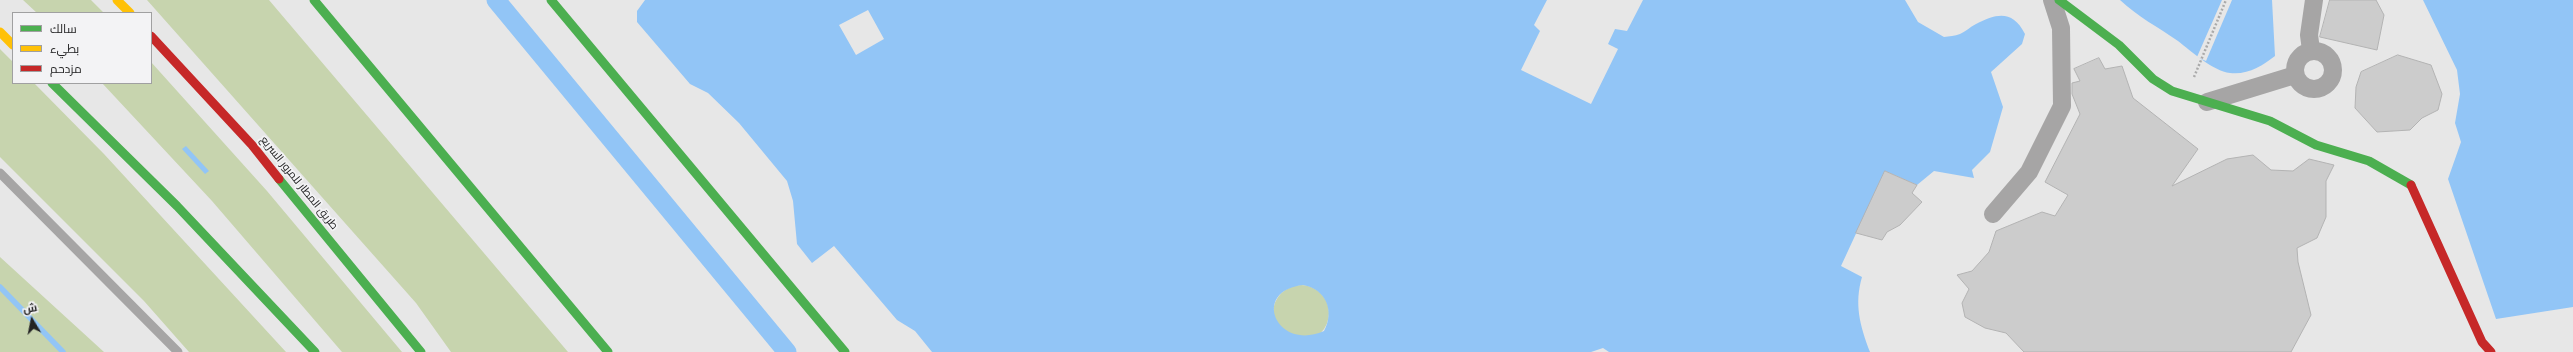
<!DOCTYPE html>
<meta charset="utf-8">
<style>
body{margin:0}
#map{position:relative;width:2573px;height:352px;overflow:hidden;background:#e7e7e7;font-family:"PT Serif",Cairo,serif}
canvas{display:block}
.legend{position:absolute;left:12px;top:12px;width:140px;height:72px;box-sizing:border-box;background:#f3f3f5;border:1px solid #a0a0a1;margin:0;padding:5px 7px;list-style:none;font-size:12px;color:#232324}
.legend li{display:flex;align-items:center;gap:8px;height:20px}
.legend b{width:20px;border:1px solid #a0a0a1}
.north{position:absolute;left:12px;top:300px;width:40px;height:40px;-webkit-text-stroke:3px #f3f3f5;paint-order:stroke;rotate:350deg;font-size:11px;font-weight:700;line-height:16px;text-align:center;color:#232324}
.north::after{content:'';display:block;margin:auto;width:14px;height:18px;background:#232324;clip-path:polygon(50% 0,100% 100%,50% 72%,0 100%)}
</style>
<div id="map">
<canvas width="2573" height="352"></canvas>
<ul class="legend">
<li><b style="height:5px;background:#4caf50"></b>سالك</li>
<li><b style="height:5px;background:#ffc107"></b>بطيء</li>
<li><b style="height:5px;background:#c62828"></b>مزدحم</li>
</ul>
<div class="north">ش</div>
</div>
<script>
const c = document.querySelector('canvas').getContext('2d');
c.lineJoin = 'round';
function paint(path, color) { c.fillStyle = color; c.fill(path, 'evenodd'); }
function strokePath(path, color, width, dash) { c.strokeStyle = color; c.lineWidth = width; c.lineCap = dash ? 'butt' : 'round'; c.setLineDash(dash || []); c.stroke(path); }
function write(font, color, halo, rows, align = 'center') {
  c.font = font + ' "PT Serif",Cairo,serif'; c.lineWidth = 3.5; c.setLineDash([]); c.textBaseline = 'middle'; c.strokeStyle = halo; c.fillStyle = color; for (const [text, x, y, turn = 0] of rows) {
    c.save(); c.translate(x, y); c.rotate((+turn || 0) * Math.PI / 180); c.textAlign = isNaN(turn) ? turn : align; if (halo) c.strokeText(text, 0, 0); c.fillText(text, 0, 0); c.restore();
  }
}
paint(new Path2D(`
 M 23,0 L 91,0 L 104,13 L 37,13 Z
 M 147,0 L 269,0 L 568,352 L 451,352 L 416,303 Z
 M 0,49 L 13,62 L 13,83 L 34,83 L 104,154 L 286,352 L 189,352 L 144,301 L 0,157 Z
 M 151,62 L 267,191 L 402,352 L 342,352 L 212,201 L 102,83 L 151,83 Z
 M 0,257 L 104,352 L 0,352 Z
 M1273 313a28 28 0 1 1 56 0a28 28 0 1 1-56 0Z`), '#c7d4ae');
paint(new Path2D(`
 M 645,0 L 1547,0 L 1534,25 L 1540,31 L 1521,70 L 1591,104 L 1618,49 L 1608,44 L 1615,29 L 1627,31 L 1643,0 L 1905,0 L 1918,22 L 1944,37 C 1949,36 1955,36 1960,34 C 1965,32 1970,27 1976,24 C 1997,13 2013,10 2025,34 L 2022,44 L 1991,72 L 2003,107 L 1990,152 L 1972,170 L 1974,178 L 1934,171 L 1917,185 L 1885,171 L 1841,266 L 1862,277 C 1854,304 1860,326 1870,352 L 1609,352 L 1603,348 L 1591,352 L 932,352 L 915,331 L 897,320 L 834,246 L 812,263 L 797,244 L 793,201 L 787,181 L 739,123 L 708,93 L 690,84 L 637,22 L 637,11 ZM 868,10 L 884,39 L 856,55 L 839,25 ZM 1303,285 C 1326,289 1335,311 1324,331 C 1277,352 1250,291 1303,285 Z
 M 2120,0 L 2272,0 L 2275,56 C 2262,66 2248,75 2230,73 C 2213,71 2191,51 2178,41 C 2158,27 2138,17 2120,0 Z
 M 2423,0 L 2573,0 L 2573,307 L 2496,319 L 2448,179 L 2461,142 L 2455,123 L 2460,94 L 2457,70 Z
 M 186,146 L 209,171 L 205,174 L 182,149 Z`), '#92c5f6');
paint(new Path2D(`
 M 2222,0 L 2232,0 L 2206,61 L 2197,57 Z`), '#e7e7e7');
strokePath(new Path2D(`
 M 0,287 L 63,352`), '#92c5f6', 5.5);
strokePath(new Path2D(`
 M 496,0 L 787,352`), '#92c5f6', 19);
const building = new Path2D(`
 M 2330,0 L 2376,0 L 2384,15 L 2377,50 L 2320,37 Z
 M 2398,55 L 2431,65 L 2442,94 L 2438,110 L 2422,118 L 2410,130 L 2377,132 L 2355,108 L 2356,87 L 2361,72 Z
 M 2099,58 L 2105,69 L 2122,66 L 2133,98 L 2198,149 L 2172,186 L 2227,159 L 2253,155 L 2271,170 L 2293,171 L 2309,159 L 2334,165 L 2326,181 L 2326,217 L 2317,238 L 2297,248 L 2298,262 L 2311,315 L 2291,352 L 2024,352 L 2006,333 L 1985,328 L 1965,317 L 1962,303 L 1969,289 L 1957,275 L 1972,271 L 1989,252 L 1996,231 L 2042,212 L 2055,216 L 2068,195 L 2045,182 L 2080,114 L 2072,94 L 2072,83 L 2080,81 L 2074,69 Z
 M 1885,171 L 1917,185 L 1912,193 L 1922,202 L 1900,225 L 1887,232 L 1882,240 L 1856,233 Z`);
paint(building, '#ccc');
strokePath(building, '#b3b3b3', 1);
strokePath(new Path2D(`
 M 2194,77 L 2226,0`), '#aaa', 2.5, [2, 2]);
strokePath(new Path2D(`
 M 0,173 L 178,352`), '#a6a5a5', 9);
strokePath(new Path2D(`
 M 2311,50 L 2309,35 L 2314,0
 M2295 70a19 19 0 1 1 38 0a19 19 0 1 1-38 0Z
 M 2207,102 L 2295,75
 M 1993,214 L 2029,172 L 2062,106 L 2061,28 L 2052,0`), '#a6a5a5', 18);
strokePath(new Path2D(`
 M 314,0 L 608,352
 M 551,0 L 845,352
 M 2059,0 L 2119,45 L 2153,79 L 2172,91 L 2270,121 L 2316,145 L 2369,161 L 2411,185
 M 52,83 L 177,206 L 315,352
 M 279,179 L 421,352`), '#4caf50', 9);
strokePath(new Path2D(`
 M 117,0 L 130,13
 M 0,32 L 13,45`), '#ffc107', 9);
strokePath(new Path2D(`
 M 151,36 L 252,145 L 279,179
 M 2411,185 L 2482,342 L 2491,352`), '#c62828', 9);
write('11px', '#232324', '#f3f3f5', [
 ["طريق المطار للمرور السريع",299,183,51]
]);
</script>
